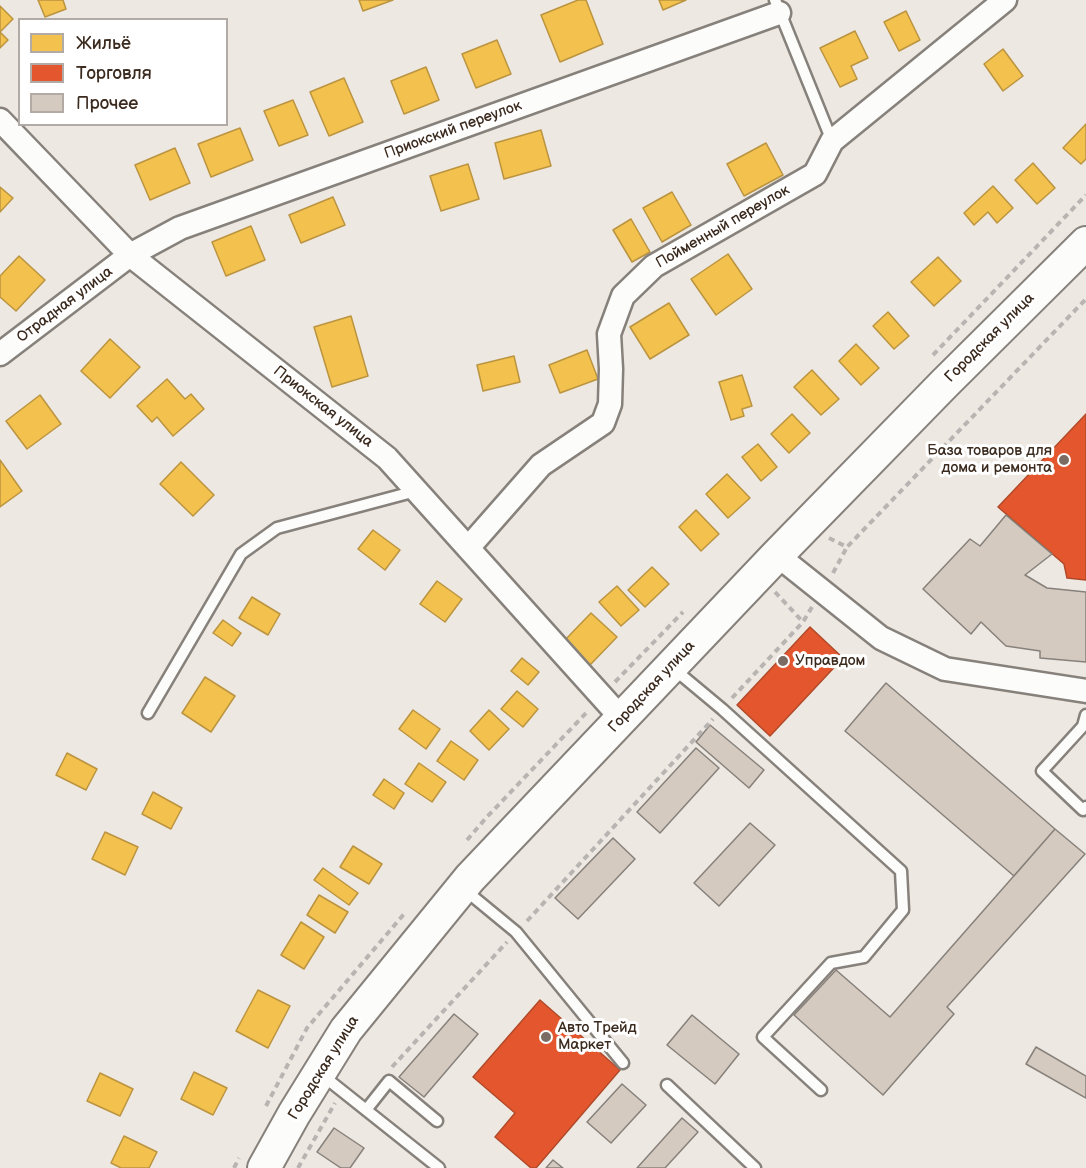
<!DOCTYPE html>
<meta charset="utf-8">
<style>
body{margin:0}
#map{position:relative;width:1086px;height:1168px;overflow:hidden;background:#eee8e2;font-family:"Balsamiq Sans",sans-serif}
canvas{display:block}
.legend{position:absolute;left:18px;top:18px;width:210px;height:108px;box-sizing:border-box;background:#fff;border:2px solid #b1aaa5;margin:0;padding:8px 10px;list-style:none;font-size:18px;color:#3b2a1e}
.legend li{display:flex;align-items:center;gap:12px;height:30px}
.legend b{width:30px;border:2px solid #b1aaa5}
</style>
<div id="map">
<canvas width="1086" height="1168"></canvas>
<ul class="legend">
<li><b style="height:16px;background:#f2c14e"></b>Жильё</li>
<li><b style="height:16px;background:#e4572e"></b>Торговля</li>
<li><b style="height:16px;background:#d4cac0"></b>Прочее</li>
</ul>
</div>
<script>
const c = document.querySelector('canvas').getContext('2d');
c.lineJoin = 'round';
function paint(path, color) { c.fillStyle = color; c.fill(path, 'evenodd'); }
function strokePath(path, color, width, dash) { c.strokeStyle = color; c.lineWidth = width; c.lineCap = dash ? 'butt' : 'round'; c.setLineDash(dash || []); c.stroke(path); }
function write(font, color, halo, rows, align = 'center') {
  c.font = font + ' "Balsamiq Sans",sans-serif'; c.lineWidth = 6; c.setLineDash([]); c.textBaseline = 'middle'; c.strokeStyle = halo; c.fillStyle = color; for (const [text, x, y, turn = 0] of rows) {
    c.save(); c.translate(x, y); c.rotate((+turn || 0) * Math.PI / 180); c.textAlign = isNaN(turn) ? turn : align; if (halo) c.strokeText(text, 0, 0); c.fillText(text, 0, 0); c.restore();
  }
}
const homes = new Path2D(`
 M 38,0 L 63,0 L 66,9 L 45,17 Z
 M 359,0 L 393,0 L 363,11 Z
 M 578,0 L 586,0 L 603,44 L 560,62 L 541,15 Z
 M 659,0 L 686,0 L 663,10 Z
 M 0,6 L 13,19 L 0,32 Z
 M 906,11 L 920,40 L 899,51 L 884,22 Z
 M 855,31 L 868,58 L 851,66 L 857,79 L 840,87 L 820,48 Z
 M 0,32 L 8,40 L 0,48 Z
 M 497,40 L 511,74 L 476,88 L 462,54 Z
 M 1003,49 L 1023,76 L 1003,91 L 984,64 Z
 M 426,67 L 439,100 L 404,114 L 391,81 Z
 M 344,78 L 363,122 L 329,136 L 310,92 Z
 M 293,100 L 308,135 L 279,146 L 264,111 Z
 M 1086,124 L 1086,159 L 1081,164 L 1063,148 Z
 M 240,128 L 253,160 L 211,177 L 198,144 Z
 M 541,130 L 551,166 L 504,179 L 495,143 Z
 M 766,143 L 783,175 L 744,196 L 727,164 Z
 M 175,148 L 190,183 L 150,200 L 135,165 Z
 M 1033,163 L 1055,188 L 1037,204 L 1015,180 Z
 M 468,164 L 479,199 L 441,211 L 430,176 Z
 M 993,186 L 1013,208 L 997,223 L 988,212 L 974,225 L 964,213 Z
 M 0,187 L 13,198 L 0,212 Z
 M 672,192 L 691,225 L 662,242 L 643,208 Z
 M 333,197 L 345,225 L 301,243 L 289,215 Z
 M 631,219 L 650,252 L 632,262 L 613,230 Z
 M 251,226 L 265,260 L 226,276 L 212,242 Z
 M 728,254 L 752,289 L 716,315 L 691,279 Z
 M 19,256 L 45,280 L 16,311 L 0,297 L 0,276 Z
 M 938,257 L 961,281 L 934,306 L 911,282 Z
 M 669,303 L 689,335 L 650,359 L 630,327 Z
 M 888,312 L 909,336 L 894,349 L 873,326 Z
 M 351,316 L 368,376 L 332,387 L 314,327 Z
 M 110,339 L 140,367 L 110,398 L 81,371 Z
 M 856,344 L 879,368 L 861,385 L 839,361 Z
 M 587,350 L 598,379 L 560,393 L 549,365 Z
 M 514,356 L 520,382 L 483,391 L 477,365 Z
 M 812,370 L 839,399 L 821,415 L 794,387 Z
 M 742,375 L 752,406 L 742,409 L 744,416 L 731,420 L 719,382 Z
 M 167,379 L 185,399 L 191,394 L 204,409 L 173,436 L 157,417 L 152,422 L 137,406 Z
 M 40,395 L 61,424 L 27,449 L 6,421 Z
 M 792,414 L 810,433 L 789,453 L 771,434 Z
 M 758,444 L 777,467 L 761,481 L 742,457 Z
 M 0,460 L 22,491 L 0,507 Z
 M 181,462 L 214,495 L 193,516 L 160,484 Z
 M 727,474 L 750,498 L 728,518 L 706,494 Z
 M 696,510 L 719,534 L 701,551 L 679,527 Z
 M 373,530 L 400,550 L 385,570 L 358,549 Z
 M 652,567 L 669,584 L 645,607 L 628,590 Z
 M 437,581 L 462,599 L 445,622 L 420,604 Z
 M 617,586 L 639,610 L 621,626 L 599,602 Z
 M 252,597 L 280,614 L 268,635 L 239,618 Z
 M 591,613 L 617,637 L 590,665 L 564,641 Z
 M 223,620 L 241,633 L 232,646 L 213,633 Z
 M 522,658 L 539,672 L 528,685 L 511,671 Z
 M 205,677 L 235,696 L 211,732 L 182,713 Z
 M 517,691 L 538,709 L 523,727 L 501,709 Z
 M 413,710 L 440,729 L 426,749 L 399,729 Z
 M 489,710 L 509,729 L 489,750 L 470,731 Z
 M 451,741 L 478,760 L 464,780 L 437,761 Z
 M 67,753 L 97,769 L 86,790 L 56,775 Z
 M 419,763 L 446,782 L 432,802 L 405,784 Z
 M 384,779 L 404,793 L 394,809 L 373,795 Z
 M 153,792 L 182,808 L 171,829 L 142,814 Z
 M 105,832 L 138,847 L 125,875 L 92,859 Z
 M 353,846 L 382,864 L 369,884 L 340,867 Z
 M 323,868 L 358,893 L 349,905 L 314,880 Z
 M 319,895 L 348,912 L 335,933 L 307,915 Z
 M 301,922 L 324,937 L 304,969 L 281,955 Z
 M 258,990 L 290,1006 L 268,1048 L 236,1031 Z
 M 194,1072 L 227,1088 L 213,1115 L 181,1099 Z
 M 100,1073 L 133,1089 L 120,1116 L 87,1101 Z
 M 124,1136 L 157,1152 L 149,1168 L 121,1168 L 111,1163 Z`);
paint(homes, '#f2c14e');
strokePath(homes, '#bb9440', 1.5);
const shops = new Path2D(`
 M 1086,414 L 1086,580 L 1067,578 L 1064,564 L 998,507 Z
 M 810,627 L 843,658 L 770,736 L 737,705 Z
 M 540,1000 L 620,1070 L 536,1168 L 531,1168 L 495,1137 L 515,1113 L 473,1077 Z`);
paint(shops, '#e4572e');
strokePath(shops, '#b14a29', 1.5);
const building = new Path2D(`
 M 1006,515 L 1052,554 L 1025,575 L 1047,588 L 1086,592 L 1086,662 L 1040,658 L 1040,651 L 1006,646 L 981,622 L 971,634 L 923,589 L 970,539 L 980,546 Z
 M 886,683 L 1055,829 L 1014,876 L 845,731 Z
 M 710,725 L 764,770 L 749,788 L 696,742 Z
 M 696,748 L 719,768 L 660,833 L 637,812 Z
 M 750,823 L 775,845 L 719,906 L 694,883 Z
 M 1055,829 L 1085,854 L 947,1007 L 954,1014 L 883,1095 L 794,1015 L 836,970 L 890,1017 Z
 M 613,838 L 635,859 L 578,919 L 555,898 Z
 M 454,1014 L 478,1034 L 424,1097 L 399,1077 Z
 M 692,1015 L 739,1054 L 715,1084 L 667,1045 Z
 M 1036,1047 L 1086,1076 L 1086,1098 L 1026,1064 Z
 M 622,1084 L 646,1105 L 611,1143 L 587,1122 Z
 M 682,1118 L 698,1132 L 665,1168 L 637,1168 Z
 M 334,1128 L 364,1148 L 350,1168 L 341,1168 L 317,1152 Z
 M 553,1160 L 563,1168 L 546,1168 Z`);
paint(building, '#d4cac0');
strokePath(building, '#87817b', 1.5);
const lane = new Path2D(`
 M 775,0 L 832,141
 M 674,669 L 722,709 L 901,871 L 903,910 L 864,957 L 831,963 L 763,1037 L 821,1090
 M 148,713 L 241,554 L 277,528 L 416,491
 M 1086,715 L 1083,726 L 1042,771 L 1083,810 L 1086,807
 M 465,890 L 516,932 L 623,1063
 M 322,1075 L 439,1168
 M 667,1085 L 755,1168
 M 366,1110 L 389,1081 L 437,1121`);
const street = new Path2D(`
 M 0,120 L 130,255 L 387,458 L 622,719
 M 0,354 L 130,255 L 180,228 L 779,13
 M 468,548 L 541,465 L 603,423 L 610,404 L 611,369 L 609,334 L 623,296 L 654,266 L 815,174 L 832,141 L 1005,0
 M 777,555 L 881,638 L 945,669 L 1086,691`);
const secondary = new Path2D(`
 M 264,1168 L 294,1114 L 346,1030 L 470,878 L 777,555 L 945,383 L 1086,243`);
strokePath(lane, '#87817b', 15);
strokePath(street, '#87817b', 27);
strokePath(secondary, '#87817b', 36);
strokePath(new Path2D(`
 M 933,355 L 1086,195
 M 829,538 L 847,547 L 1086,299
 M 833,573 L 847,547
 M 775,592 L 803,622
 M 615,682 L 683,612
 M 732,698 L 803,622 L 812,607
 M 467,840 L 486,818 L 587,712
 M 527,921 L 713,719
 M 392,1067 L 507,942
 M 266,1106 L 307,1028 L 404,914
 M 234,1168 L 239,1158
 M 298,1168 L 335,1103`), '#b7b4b2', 4, [6, 4.5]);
strokePath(lane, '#fcfcfb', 10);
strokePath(street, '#fcfcfb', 22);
strokePath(secondary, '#fcfcfb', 32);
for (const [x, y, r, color] of [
 [1064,460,6,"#7a6c63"],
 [783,661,6,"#7a6c63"],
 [546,1037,6,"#7a6c63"]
]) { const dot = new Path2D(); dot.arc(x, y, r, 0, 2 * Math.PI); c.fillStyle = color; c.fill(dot); strokePath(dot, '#fff', 2); }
write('15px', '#3b2a1e', '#fff', [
 ["Приокский переулок",453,130,-20],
 ["Пойменный переулок",723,227,-30],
 ["Отрадная улица",65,305,-37],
 ["Городская улица",990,338,-45],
 ["Приокская улица",323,407,38],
 ["Городская улица",652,687,-47],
 ["Городская улица",324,1068,-58]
]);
write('15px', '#3b2a1e', '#fff', [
 ["База товаров для",1052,451,"right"],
 ["дома и ремонта",1052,468,"right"],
 ["Управдом",795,661],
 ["Авто Трейд",558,1028],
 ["Маркет",558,1045]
], 'left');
</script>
